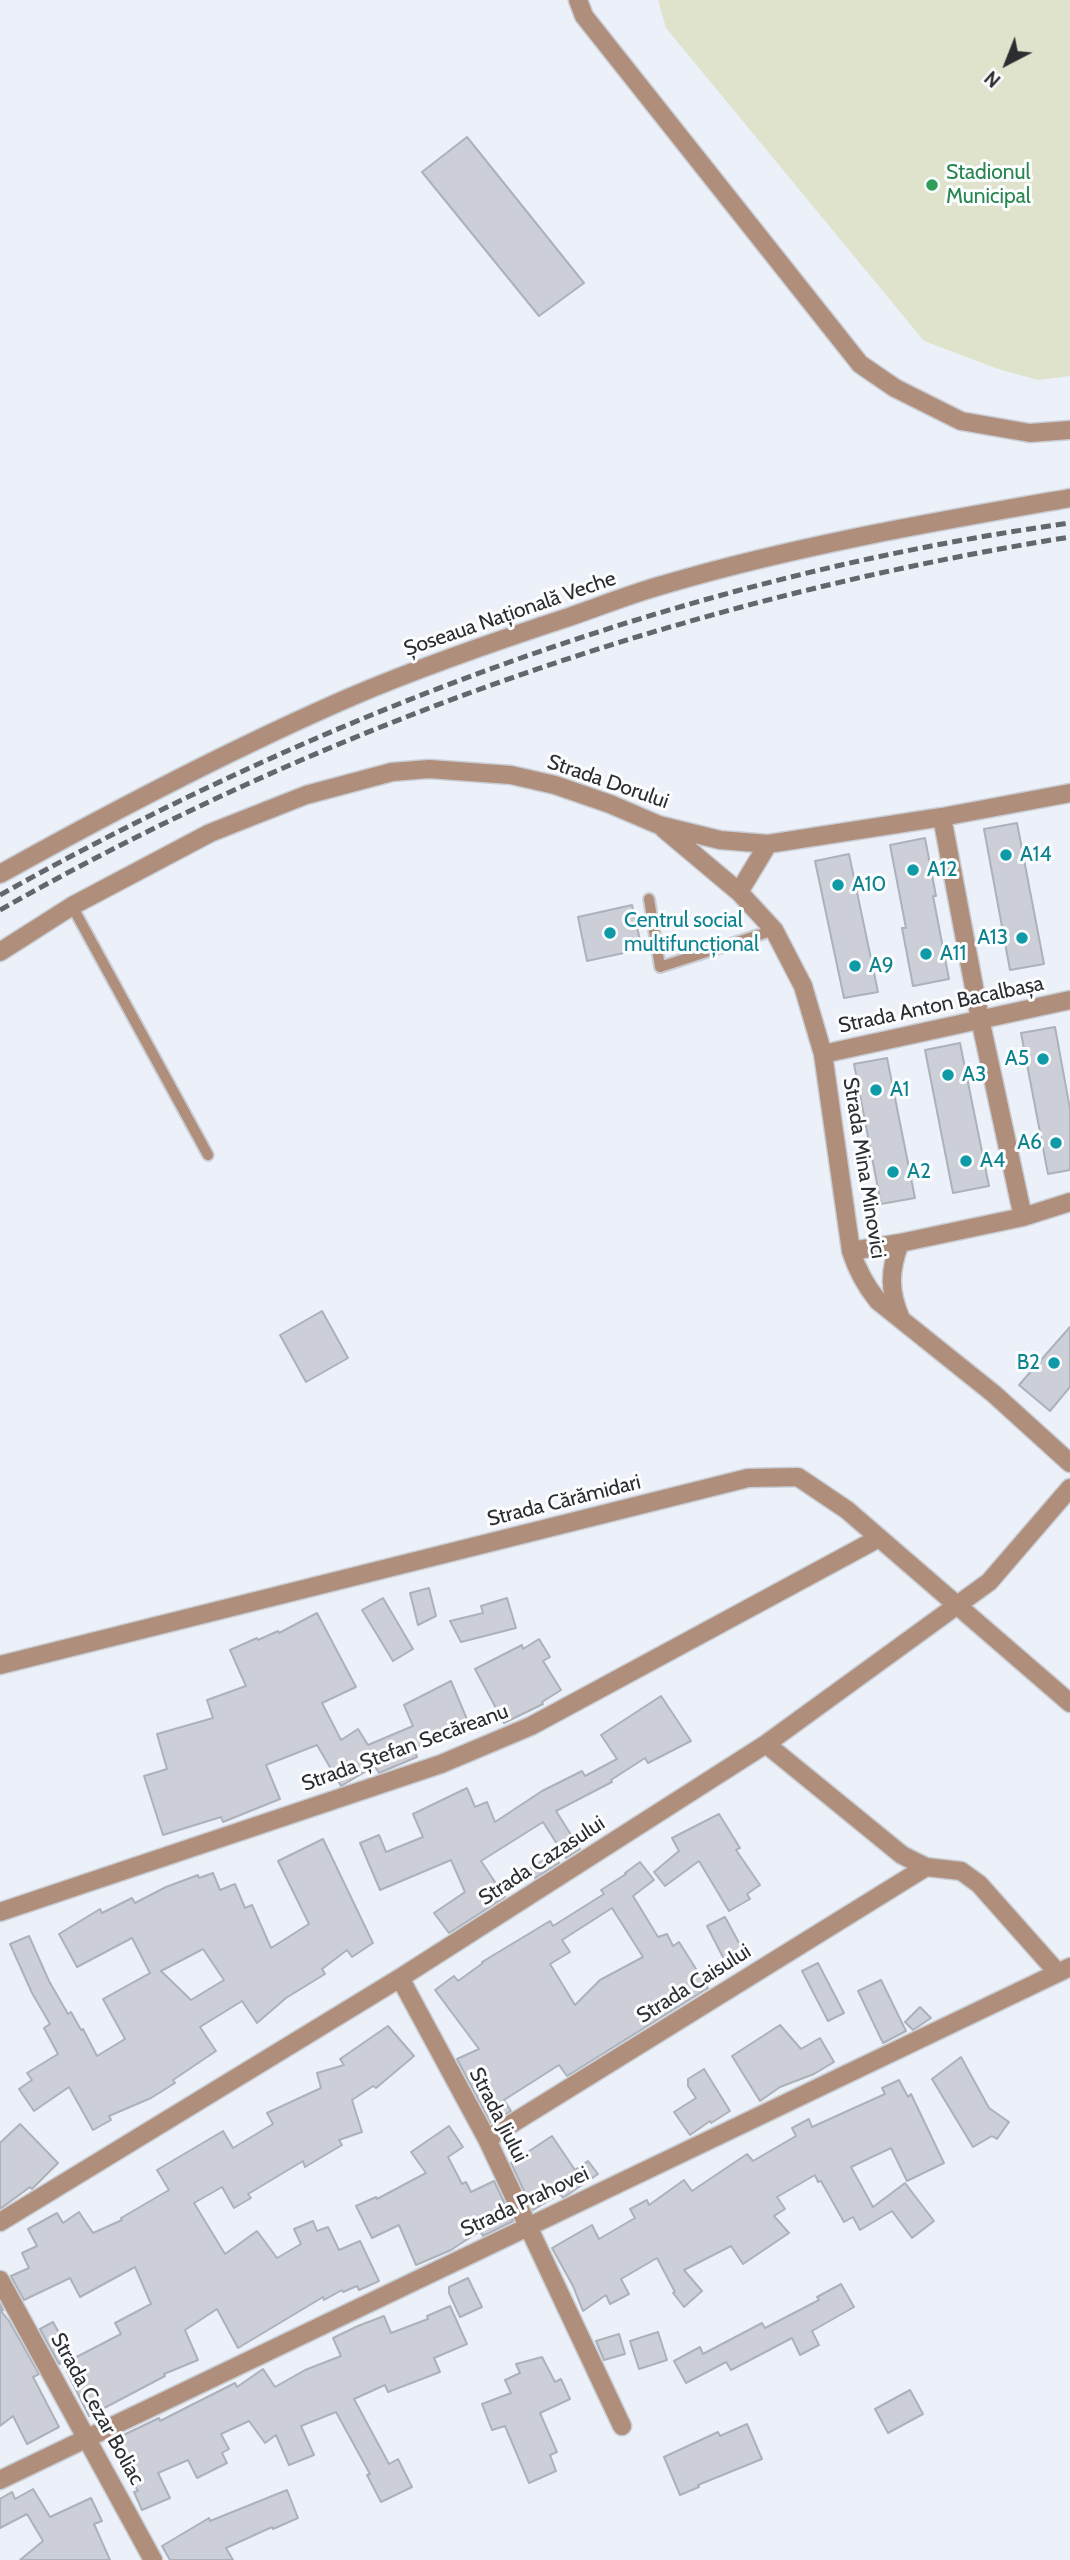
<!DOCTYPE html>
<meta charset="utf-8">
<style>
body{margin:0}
#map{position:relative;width:1070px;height:2560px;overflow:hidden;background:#ecf0f8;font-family:Cabin,sans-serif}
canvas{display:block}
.north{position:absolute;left:972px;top:28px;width:70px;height:70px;-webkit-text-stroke:5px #fcfdff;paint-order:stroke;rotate:222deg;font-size:19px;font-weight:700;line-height:28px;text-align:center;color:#2b2d30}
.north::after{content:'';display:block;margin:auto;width:24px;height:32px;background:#2b2d30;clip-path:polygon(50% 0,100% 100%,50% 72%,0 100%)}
</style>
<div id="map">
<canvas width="1070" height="2560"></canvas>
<div class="north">N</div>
</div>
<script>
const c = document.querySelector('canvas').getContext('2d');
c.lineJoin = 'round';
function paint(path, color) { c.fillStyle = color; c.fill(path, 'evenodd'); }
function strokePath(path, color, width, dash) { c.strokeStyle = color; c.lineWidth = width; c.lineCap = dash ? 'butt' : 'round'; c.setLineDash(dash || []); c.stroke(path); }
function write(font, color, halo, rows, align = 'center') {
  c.font = font + ' Cabin,sans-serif'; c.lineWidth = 6; c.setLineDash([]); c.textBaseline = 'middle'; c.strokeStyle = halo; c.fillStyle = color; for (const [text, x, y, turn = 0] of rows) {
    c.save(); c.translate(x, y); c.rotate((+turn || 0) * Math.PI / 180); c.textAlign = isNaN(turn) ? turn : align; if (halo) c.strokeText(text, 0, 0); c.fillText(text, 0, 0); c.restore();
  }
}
paint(new Path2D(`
 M 658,0 L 1070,0 L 1070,376 L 1038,380 L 998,369 L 924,341 L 666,28 Z`), '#dfe3cb');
const building = new Path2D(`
 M 467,137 L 584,283 L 539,316 L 422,172 Z
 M 1017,823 L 1044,964 L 1010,970 L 984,829 Z
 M 925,838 L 936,896 L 933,896 L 949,979 L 913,986 L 902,928 L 906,928 L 890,845 Z
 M 849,854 L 878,992 L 844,998 L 815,861 Z
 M 632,905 L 642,949 L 587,961 L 578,917 Z
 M 1055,1027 L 1070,1109 L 1070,1170 L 1048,1174 L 1021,1033 Z
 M 960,1043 L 989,1186 L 953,1193 L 925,1050 Z
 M 887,1058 L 915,1198 L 881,1204 L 854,1064 Z
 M 322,1311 L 348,1358 L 306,1382 L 280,1335 Z
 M 1070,1327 L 1070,1387 L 1050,1411 L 1019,1385 Z
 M 429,1588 L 436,1616 L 418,1625 L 410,1593 Z
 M 383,1598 L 413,1649 L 393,1661 L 362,1610 Z
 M 507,1598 L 516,1628 L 461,1642 L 450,1621 L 483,1613 L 481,1606 Z
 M 317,1613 L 356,1687 L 322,1703 L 341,1740 L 358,1729 L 368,1745 L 413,1726 L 404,1705 L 451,1681 L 471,1729 L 453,1735 L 452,1731 L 414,1748 L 417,1757 L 379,1773 L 375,1766 L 341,1786 L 317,1745 L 266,1765 L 280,1799 L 223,1822 L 221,1817 L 163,1835 L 144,1776 L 167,1769 L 157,1734 L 213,1718 L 207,1700 L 246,1686 L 230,1650 L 257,1638 L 258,1640 L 278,1631 L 279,1633 Z
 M 539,1639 L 550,1657 L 543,1661 L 561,1690 L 542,1702 L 543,1704 L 504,1723 L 475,1669 L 522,1645 L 523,1649 Z
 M 661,1696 L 691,1741 L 648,1763 L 645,1758 L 611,1780 L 612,1782 L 556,1811 L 580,1849 L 566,1858 L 543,1822 L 481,1861 L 505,1897 L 449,1933 L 434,1913 L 465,1892 L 451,1860 L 380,1890 L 360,1843 L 379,1835 L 386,1852 L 423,1837 L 413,1814 L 467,1788 L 475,1807 L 487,1802 L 495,1822 L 542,1791 L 582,1771 L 585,1776 L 617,1759 L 601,1735 Z
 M 719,1814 L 740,1848 L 736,1850 L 760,1885 L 747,1894 L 750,1899 L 729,1911 L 699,1861 L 665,1886 L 654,1872 L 679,1851 L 672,1838 Z
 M 323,1839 L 373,1943 L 352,1957 L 347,1950 L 322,1969 L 325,1974 L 286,1998 L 257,2023 L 242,2001 L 200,2027 L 216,2051 L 173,2080 L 175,2083 L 151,2098 L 109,2116 L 111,2120 L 93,2130 L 69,2087 L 34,2111 L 19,2089 L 32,2080 L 27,2073 L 58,2054 L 44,2028 L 50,2024 L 32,1993 L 10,1944 L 29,1936 L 49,1981 L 68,2014 L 71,2012 L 81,2030 L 83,2029 L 97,2056 L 125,2039 L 103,1999 L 150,1973 L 132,1938 L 77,1967 L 59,1934 L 100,1909 L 102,1913 L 132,1898 L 135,1903 L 166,1887 L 198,1875 L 199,1878 L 213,1873 L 220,1890 L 235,1884 L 245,1908 L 252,1905 L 271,1948 L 309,1924 L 278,1861 ZM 203,1949 L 224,1980 L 191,2000 L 161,1971 Z
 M 553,1854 L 559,1863 L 535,1878 L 529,1869 Z
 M 640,1862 L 654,1880 L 633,1896 L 658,1937 L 667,1934 L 673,1946 L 679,1942 L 708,1988 L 567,2076 L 559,2065 L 504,2100 L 511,2111 L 491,2123 L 457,2059 L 479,2049 L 435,1990 L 454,1976 L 458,1981 L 483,1963 L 482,1962 L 550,1921 L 553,1926 L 604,1894 L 601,1890 L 626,1874 L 625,1873 ZM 612,1908 L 643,1957 L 600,1980 L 575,2005 L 550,1964 L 570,1952 L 562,1940 Z
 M 725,1917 L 746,1956 L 727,1965 L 707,1926 Z
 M 818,1963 L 844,2013 L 828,2021 L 802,1971 Z
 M 881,1980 L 906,2031 L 883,2043 L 858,1991 Z
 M 920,2007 L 931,2018 L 913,2030 L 905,2022 Z
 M 780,2025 L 801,2049 L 820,2038 L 834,2062 L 814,2074 L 780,2087 L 760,2101 L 732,2056 Z
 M 388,2026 L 414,2056 L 376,2088 L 373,2086 L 352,2100 L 362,2132 L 339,2140 L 342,2145 L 305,2167 L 303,2161 L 248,2194 L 251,2198 L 234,2208 L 222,2187 L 194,2203 L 225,2254 L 257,2231 L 277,2258 L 301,2244 L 294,2229 L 313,2221 L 317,2231 L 328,2227 L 339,2250 L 360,2241 L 379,2281 L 359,2290 L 357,2286 L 343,2292 L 342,2290 L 324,2300 L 323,2297 L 238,2348 L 217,2309 L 185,2330 L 198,2360 L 164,2374 L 165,2376 L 89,2416 L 63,2364 L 121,2334 L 115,2323 L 151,2304 L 135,2267 L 80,2297 L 70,2278 L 24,2300 L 11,2276 L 29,2268 L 22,2253 L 37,2246 L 28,2229 L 57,2213 L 63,2223 L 79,2212 L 93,2233 L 122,2220 L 121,2218 L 169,2190 L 157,2170 L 223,2131 L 233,2148 L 273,2124 L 267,2113 L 321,2088 L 317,2073 L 344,2065 L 340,2059 Z
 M 961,2057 L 989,2108 L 1009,2122 L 997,2139 L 992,2136 L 973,2147 L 932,2079 Z
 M 704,2069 L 730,2111 L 711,2123 L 710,2121 L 690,2135 L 674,2112 L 696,2098 L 688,2086 L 688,2079 Z
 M 899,2080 L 908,2097 L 911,2094 L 944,2163 L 907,2181 L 891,2148 L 851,2167 L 873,2207 L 905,2183 L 934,2221 L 912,2238 L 892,2211 L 860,2230 L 853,2217 L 844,2222 L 821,2181 L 818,2182 L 815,2175 L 777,2197 L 785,2209 L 774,2216 L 789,2233 L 743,2264 L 731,2246 L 684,2270 L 702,2291 L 684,2307 L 673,2293 L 675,2292 L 657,2258 L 621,2279 L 629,2294 L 610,2304 L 606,2295 L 583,2311 L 573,2286 L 552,2248 L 592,2225 L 599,2239 L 635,2218 L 630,2209 L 647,2200 L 649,2205 L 684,2180 L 692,2191 L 747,2154 L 753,2161 L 796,2136 L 792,2128 L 809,2119 L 812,2127 L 885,2094 L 882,2088 Z
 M 20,2124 L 58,2163 L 32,2189 L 30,2187 L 0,2209 L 0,2143 Z
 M 449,2126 L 463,2147 L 448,2157 L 462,2184 L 466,2182 L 471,2192 L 494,2181 L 513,2221 L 483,2236 L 480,2231 L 451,2250 L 416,2265 L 399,2225 L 372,2238 L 356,2206 L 376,2197 L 377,2199 L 426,2173 L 411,2152 Z
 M 552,2136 L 575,2170 L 588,2161 L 598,2174 L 566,2196 L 563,2198 L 560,2194 L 533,2210 L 511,2163 Z
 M 468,2278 L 482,2307 L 460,2317 L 449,2293 L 449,2287 Z
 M 841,2284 L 854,2307 L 812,2331 L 819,2345 L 800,2355 L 792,2338 L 731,2370 L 726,2362 L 686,2383 L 674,2361 L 700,2347 L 703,2354 L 762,2323 L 765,2328 L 819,2300 L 817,2297 Z
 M 0,2304 L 3,2310 L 1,2311 L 9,2321 L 39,2374 L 33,2377 L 59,2427 L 27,2444 L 13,2416 L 0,2426 Z
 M 450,2306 L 467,2344 L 434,2358 L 440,2372 L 388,2392 L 385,2385 L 354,2399 L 389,2464 L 398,2459 L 412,2487 L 381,2502 L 367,2475 L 370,2474 L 336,2412 L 301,2426 L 314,2455 L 289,2465 L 276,2435 L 265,2443 L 249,2421 L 221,2434 L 229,2449 L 222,2453 L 227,2463 L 197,2478 L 188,2460 L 158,2473 L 170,2498 L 142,2510 L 134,2492 L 138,2491 L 109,2442 L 159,2418 L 160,2421 L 235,2383 L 237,2387 L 263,2369 L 275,2387 L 305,2370 L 341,2356 L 333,2338 L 358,2326 L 384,2316 L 391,2333 L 428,2319 L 427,2316 Z
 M 53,2322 L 72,2357 L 59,2364 L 40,2329 Z
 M 658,2332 L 667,2360 L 639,2369 L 630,2341 Z
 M 619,2334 L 625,2354 L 604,2360 L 596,2341 Z
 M 542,2357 L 555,2382 L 561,2379 L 570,2399 L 540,2413 L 557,2452 L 550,2455 L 556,2471 L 529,2483 L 505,2426 L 492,2430 L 482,2404 L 511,2393 L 505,2380 L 520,2373 L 516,2364 Z
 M 910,2390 L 923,2414 L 888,2433 L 875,2409 Z
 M 747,2424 L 762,2459 L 698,2485 L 699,2487 L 680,2495 L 664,2457 L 718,2432 L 720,2436 Z
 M 33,2489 L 50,2517 L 91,2498 L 102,2521 L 94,2524 L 110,2560 L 20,2560 L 43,2541 L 27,2514 L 0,2528 L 0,2499 L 12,2492 L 15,2499 Z
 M 287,2490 L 298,2518 L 273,2529 L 272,2527 L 226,2548 L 233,2560 L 170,2560 L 162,2546 L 209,2518 L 210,2521 Z`);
paint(building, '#cccfd8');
strokePath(building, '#adb1b9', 2);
const service = new Path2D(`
 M 649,899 L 660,967 L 774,930
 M 72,906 L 208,1155`);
const minor = new Path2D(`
 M 578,0 L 584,16 L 860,364 L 895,388 L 961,421 L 1030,433 L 1070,430
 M 942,817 L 980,1019 L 1023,1217
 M 664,829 L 739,892 L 774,930 L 803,986 L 823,1054 L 851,1251 C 857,1270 865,1285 878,1301 L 994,1394 L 1070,1463
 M 0,874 C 115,810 233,748 353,696 C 423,666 496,641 569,617 C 601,606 633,593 666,584 C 799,545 934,522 1070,498
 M 739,892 L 768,844
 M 0,952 L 72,906 L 210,833 L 306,795 L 392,772 L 429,769 L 511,775 L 555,785 L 610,804 L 659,825 L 720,840 L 768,844 L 942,817 L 1070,793
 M 823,1054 L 1070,1000
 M 900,1243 C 889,1271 889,1292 901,1319
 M 851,1251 L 900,1243 L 1023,1217 L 1070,1202
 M 0,1665 L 748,1478 L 798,1477 L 847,1510 L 1070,1703
 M 766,1744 L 902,1855 L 926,1867 L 961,1871 L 979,1884 L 1058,1973
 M 0,1912 L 441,1764 L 531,1726 L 879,1538
 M 400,1978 L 487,2139 L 622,2426
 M 487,2139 L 926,1867
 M 0,2222 L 400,1978 L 766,1744 L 989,1582 L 1070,1488
 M 0,2280 L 153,2560
 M 0,2480 L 1070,1967`);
strokePath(service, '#c9cdd4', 14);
strokePath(minor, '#c9cdd4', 21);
strokePath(service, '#b08e7c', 10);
strokePath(minor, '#b08e7c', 18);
strokePath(new Path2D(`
 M 0,895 C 330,710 694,575 1070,523
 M 0,910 C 332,722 694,597 1070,537`), '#63666a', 5, [10, 5]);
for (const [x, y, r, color] of [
 [932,185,7,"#2e9e5b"],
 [1006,855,7,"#0f9aa8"],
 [913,870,7,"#0f9aa8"],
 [838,885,7,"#0f9aa8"],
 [610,933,7,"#0f9aa8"],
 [1022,938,7,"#0f9aa8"],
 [926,954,7,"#0f9aa8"],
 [855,966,7,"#0f9aa8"],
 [1043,1059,7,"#0f9aa8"],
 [948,1075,7,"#0f9aa8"],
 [876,1090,7,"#0f9aa8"],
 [1056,1143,7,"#0f9aa8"],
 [966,1161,7,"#0f9aa8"],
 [893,1172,7,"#0f9aa8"],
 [1054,1363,7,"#0f9aa8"]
]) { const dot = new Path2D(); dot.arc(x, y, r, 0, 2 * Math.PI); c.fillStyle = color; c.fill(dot); strokePath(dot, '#fcfdff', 2.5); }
write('21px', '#27864d', '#fcfdff', [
 ["Stadionul",946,173],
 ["Municipal",946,197]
], 'left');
write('21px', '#2b2d30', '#fcfdff', [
 ["Șoseaua Națională Veche",510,614,-19],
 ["Strada Dorului",608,782,19],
 ["Strada Anton Bacalbașa",941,1005,-12],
 ["Strada Mina Minovici",864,1168,81],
 ["Strada Cărămidari",564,1501,-14],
 ["Strada Ștefan Secăreanu",405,1748,-20],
 ["Strada Cazasului",542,1861,-33],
 ["Strada Caisului",694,1984,-32],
 ["Strada Jiului",498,2115,63],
 ["Strada Prahovei",525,2202,-25],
 ["Strada Cezar Boliac",97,2409,61]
]);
write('21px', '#0d838f', '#fcfdff', [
 ["A14",1020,855],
 ["A12",927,870],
 ["A10",852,885],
 ["Centrul social",624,921],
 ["multifuncțional",624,945],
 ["A13",1008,938,"right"],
 ["A11",940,954],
 ["A9",869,966],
 ["A5",1029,1059,"right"],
 ["A3",962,1075],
 ["A1",890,1090],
 ["A6",1042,1143,"right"],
 ["A4",980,1161],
 ["A2",907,1172],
 ["B2",1040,1363,"right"]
], 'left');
</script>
